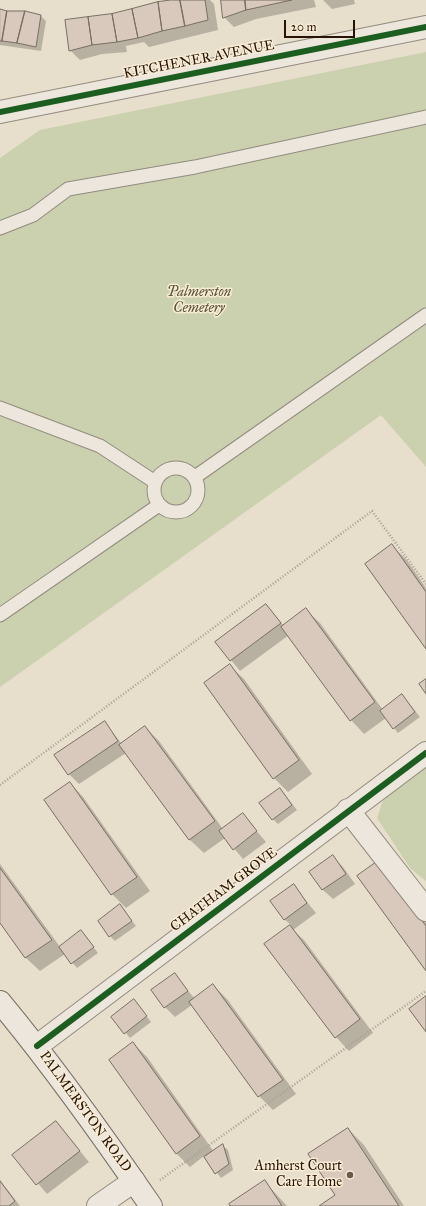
<!DOCTYPE html>
<style>
body{margin:0}
#map{position:relative;width:426px;height:1206px;overflow:hidden;background:#e7decb;font-family:"IM FELL Great Primer",serif}
canvas{display:block}
.scale{position:absolute;left:284px;top:20px;width:71px;height:18px;box-sizing:border-box;border:2px solid #261305;border-top:0;padding-left:5px;font-size:12px;line-height:14px;white-space:nowrap;color:#261305;-webkit-text-stroke:3px #f8ecd5;paint-order:stroke}
</style>
<div id="map">
<canvas width="426" height="1206"></canvas>
<div class="scale">20 m</div>
</div>
<script>
const c = document.querySelector('canvas').getContext('2d');
c.lineJoin = 'round';
function paint(path, color) { c.fillStyle = color; c.fill(path, 'evenodd'); }
function strokePath(path, color, width, dash) { c.strokeStyle = color; c.lineWidth = width; c.lineCap = dash ? 'butt' : 'round'; c.setLineDash(dash || []); c.stroke(path); }
function write(font, color, halo, rows, align = 'center') {
  c.font = font + ' "IM FELL Great Primer",serif'; c.lineWidth = 3; c.setLineDash([]); c.textBaseline = 'middle'; c.strokeStyle = halo; c.fillStyle = color; for (const [text, x, y, turn = 0] of rows) {
    c.save(); c.translate(x, y); c.rotate((+turn || 0) * Math.PI / 180); c.textAlign = isNaN(turn) ? turn : align; if (halo) c.strokeText(text, 0, 0); c.fillText(text, 0, 0); c.restore();
  }
}
paint(new Path2D(`
 M 426,52 L 426,467 L 381,415 L 0,687 L 0,158 L 40,130 Z
 M 426,764 L 426,881 L 410,868 L 377,818 L 382,803 L 390,789 Z`), '#cbd0ae');
paint(new Path2D(`
 M 176,0 L 210,0 L 214,4 L 218,30 L 149,47 L 144,42 L 126,46 L 127,52 L 102,54 L 80,60 L 70,50 L 111,15 Z
 M 222,0 L 314,0 L 316,7 L 256,19 L 234,27 L 224,17 Z
 M 323,0 L 354,0 L 355,4 L 332,9 Z
 M 0,10 L 41,16 L 46,21 L 41,51 L 0,45 Z
 M 392,546 L 406,559 L 426,588 L 426,648 Z
 M 266,605 L 284,626 L 306,610 L 320,623 L 383,710 L 402,695 L 420,717 L 398,733 L 386,718 L 364,734 L 351,720 L 289,635 L 240,671 L 216,642 Z
 M 230,666 L 244,679 L 312,774 L 288,792 L 274,778 Z
 M 104,722 L 122,744 L 145,727 L 159,741 L 223,829 L 243,815 L 266,842 L 243,859 L 225,838 L 204,853 L 190,840 L 126,753 L 79,784 L 69,774 L 56,755 Z
 M 70,783 L 83,797 L 150,891 L 126,908 L 112,894 L 46,800 Z
 M 280,789 L 297,810 L 278,824 L 273,819 Z
 M 333,857 L 343,867 L 355,884 L 333,899 L 323,890 L 311,872 Z
 M 0,864 L 60,947 L 81,931 L 98,953 L 77,968 L 65,954 L 40,971 L 26,958 L 0,921 Z
 M 392,876 L 426,923 L 426,969 Z
 M 294,886 L 316,913 L 293,930 L 304,940 L 373,1033 L 349,1051 L 336,1037 L 266,944 L 291,925 L 284,919 Z
 M 120,905 L 136,926 L 115,941 L 110,936 Z
 M 174,974 L 195,999 L 213,985 L 227,999 L 296,1094 L 273,1110 L 259,1096 L 192,1005 L 175,1017 L 165,1007 Z
 M 139,1006 L 151,1022 L 130,1038 L 113,1017 Z
 M 133,1043 L 147,1057 L 214,1152 L 223,1146 L 228,1150 L 233,1170 L 221,1178 L 204,1156 L 190,1167 L 176,1153 Z
 M 56,1122 L 89,1162 L 47,1194 L 14,1155 Z
 M 348,1129 L 364,1145 L 404,1206 L 321,1206 L 336,1196 Z
 M 0,1180 L 20,1206 L 0,1206 Z
 M 265,1182 L 287,1206 L 231,1206 Z`), '#0003');
const building = new Path2D(`
 M 171,0 L 180,0 L 185,26 L 162,31 L 158,2 Z
 M 180,0 L 205,0 L 208,20 L 185,26 Z
 M 221,0 L 245,0 L 246,10 L 223,18 Z
 M 245,0 L 292,0 L 246,10 Z
 M 158,2 L 162,31 L 138,38 L 132,9 Z
 M 0,9 L 7,11 L 2,41 L 0,41 Z
 M 132,9 L 138,38 L 117,42 L 112,14 Z
 M 7,11 L 25,11 L 17,43 L 2,41 Z
 M 25,11 L 41,15 L 36,47 L 17,43 Z
 M 112,14 L 117,42 L 92,45 L 88,17 Z
 M 88,17 L 92,45 L 69,51 L 65,20 Z
 M 392,544 L 426,592 L 426,649 L 365,564 Z
 M 266,604 L 281,623 L 230,661 L 215,642 Z
 M 306,608 L 375,702 L 350,721 L 281,627 Z
 M 230,664 L 299,760 L 273,779 L 204,683 Z
 M 426,679 L 426,694 L 419,684 Z
 M 402,694 L 415,712 L 393,729 L 380,711 Z
 M 105,721 L 118,741 L 68,775 L 54,755 Z
 M 145,726 L 215,821 L 189,840 L 119,745 Z
 M 70,782 L 137,877 L 111,895 L 44,800 Z
 M 280,788 L 292,805 L 272,820 L 259,803 Z
 M 243,813 L 257,831 L 233,850 L 219,831 Z
 M 333,855 L 346,874 L 322,890 L 309,872 Z
 M 378,861 L 426,926 L 426,971 L 357,876 Z
 M 0,868 L 52,940 L 25,958 L 0,923 Z
 M 294,884 L 307,903 L 284,920 L 270,901 Z
 M 120,904 L 132,921 L 109,937 L 98,921 Z
 M 290,925 L 360,1019 L 335,1038 L 264,944 Z
 M 81,930 L 94,947 L 71,964 L 59,947 Z
 M 175,973 L 188,991 L 164,1008 L 151,990 Z
 M 213,984 L 283,1080 L 258,1097 L 189,1002 Z
 M 426,996 L 426,1032 L 409,1009 Z
 M 134,999 L 147,1016 L 124,1034 L 111,1017 Z
 M 133,1042 L 200,1136 L 176,1154 L 109,1060 Z
 M 56,1121 L 80,1151 L 36,1185 L 12,1155 Z
 M 348,1128 L 399,1206 L 319,1206 L 335,1195 L 308,1154 Z
 M 223,1144 L 229,1164 L 215,1174 L 204,1157 Z
 M 265,1180 L 282,1206 L 230,1206 L 229,1204 Z
 M 0,1181 L 15,1201 L 9,1206 L 0,1206 Z`);
paint(building, '#d9c8bc');
strokePath(building, '#776f64', 1);
const lane = new Path2D(`
 M 0,228 L 33,215 L 68,189 L 195,167 L 426,117
 M 0,408 L 100,446 L 155,482
 M154 490a22 22 0 1 1 44 0a22 22 0 1 1-44 0Z
 M 195,477 L 426,315
 M 0,615 L 159,505`);
const street = new Path2D(`
 M 0,112 L 426,27
 M 348,810 L 426,910
 M 37,1046 L 426,753
 M 98,1206 L 134,1181`);
const secondary = new Path2D(`
 M 0,1002 C 54,1067 103,1136 151,1206`);
strokePath(lane, '#928b7f', 15);
strokePath(street, '#928b7f', 24);
strokePath(secondary, '#776f64', 24);
strokePath(new Path2D(`
 M 0,785 L 372,511 L 426,584
 M 160,1180 L 426,991`), '#a59f96', 2.5, [1, 2]);
strokePath(lane, '#ece6dd', 13);
strokePath(street, '#ece6dd', 22);
strokePath(secondary, '#ece6dd', 22);
strokePath(new Path2D(`
 M 0,112 L 426,27
 M 37,1046 L 426,753`), '#1b5e20', 6);
for (const [x, y, r, color] of [
 [350,1175,4,"#6a5a4a"]
]) { const dot = new Path2D(); dot.arc(x, y, r, 0, 2 * Math.PI); c.fillStyle = color; c.fill(dot); strokePath(dot, '#f8ecd5', 1.5); }
write('14px', '#261305', '#f8ecd5', [
 ["KITCHENER AVENUE",199,60,-11],
 ["CHATHAM GROVE",224,890,-37],
 ["PALMERSTON ROAD",85,1112,54]
]);
write('italic 14px', '#585138', '#f8ecd5', [
 ["Palmerston",199,293],
 ["Cemetery",199,309]
]);
write('14px', '#261305', '#f8ecd5', [
 ["Amherst Court",342,1167],
 ["Care Home",342,1183]
], 'right');
</script>
